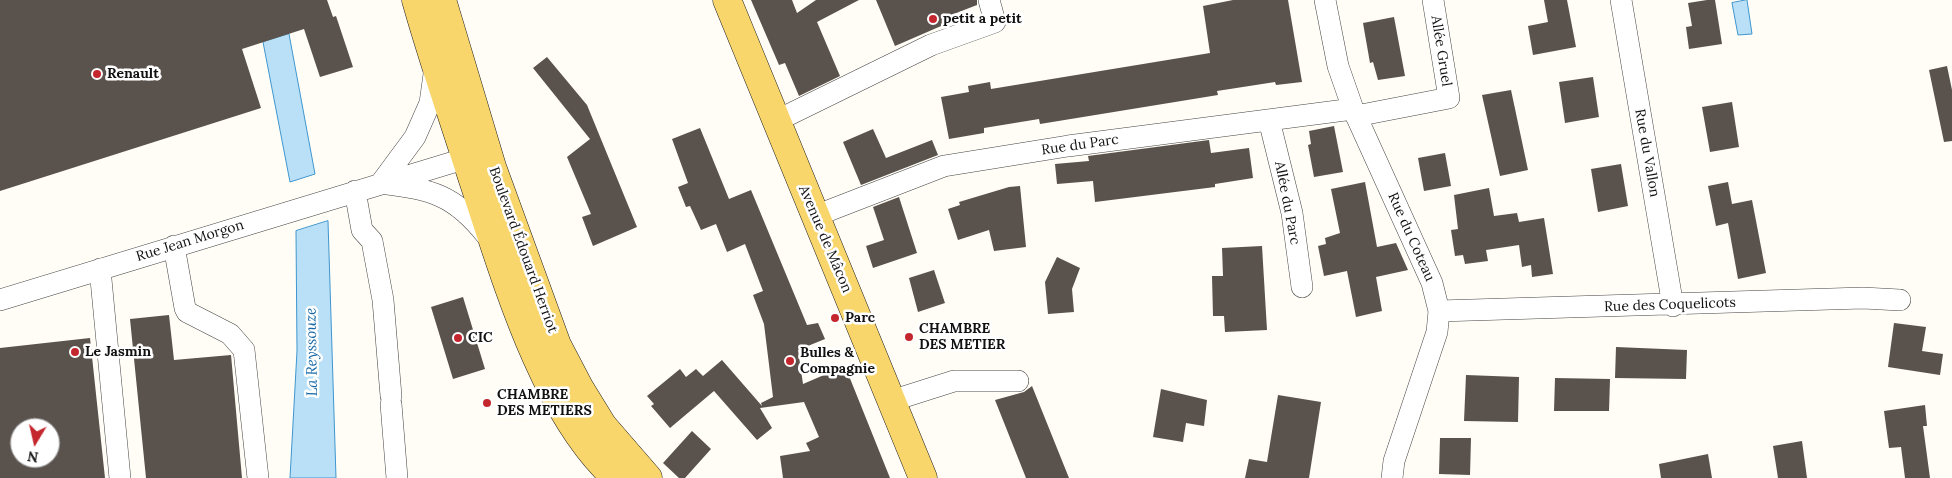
<!DOCTYPE html>
<meta charset="utf-8">
<style>
body{margin:0}
#map{position:relative;width:1952px;height:478px;overflow:hidden;background:#fffdf5;font-family:Lora,serif}
canvas{display:block}
.north{position:absolute;left:10px;top:418px;width:50px;height:50px;box-sizing:border-box;background:#fff;border:1px solid #a0a0a0;border-radius:50%;rotate:189deg;font-size:14px;font-weight:700;line-height:20px;text-align:center;color:#111}
.north::after{content:'';display:block;margin:auto;width:18px;height:22px;background:#c4262e;clip-path:polygon(50% 0,100% 100%,50% 72%,0 100%)}
</style>
<div id="map">
<canvas width="1952" height="478"></canvas>
<div class="north">N</div>
</div>
<script>
const c = document.querySelector('canvas').getContext('2d');
c.lineJoin = 'round';
function paint(path, color) { c.fillStyle = color; c.fill(path, 'evenodd'); }
function strokePath(path, color, width, dash) { c.strokeStyle = color; c.lineWidth = width; c.lineCap = dash ? 'butt' : 'round'; c.setLineDash(dash || []); c.stroke(path); }
function write(font, color, halo, rows, align = 'center') {
  c.font = font + ' Lora,serif'; c.lineWidth = 5; c.setLineDash([]); c.textBaseline = 'middle'; c.strokeStyle = halo; c.fillStyle = color; for (const [text, x, y, turn = 0] of rows) {
    c.save(); c.translate(x, y); c.rotate((+turn || 0) * Math.PI / 180); c.textAlign = isNaN(turn) ? turn : align; if (halo) c.strokeText(text, 0, 0); c.fillText(text, 0, 0); c.restore();
  }
}
const water = new Path2D(`
 M 1747,0 L 1752,34 L 1738,35 L 1732,3 Z
 M 289,34 L 315,174 L 290,182 L 263,42 Z
 M 328,221 L 336,478 L 290,478 L 297,351 L 296,231 Z`);
paint(water, '#b9e0f7');
strokePath(water, '#3f96cf', 1);
paint(new Path2D(`
 M 0,0 L 327,0 L 333,17 L 336,16 L 353,67 L 320,77 L 304,29 L 242,49 L 261,108 L 0,191 Z
 M 751,0 L 792,0 L 797,13 L 816,0 L 859,0 L 817,22 L 840,76 L 799,96 L 785,63 L 779,65 Z
 M 876,0 L 977,0 L 977,5 L 946,17 L 948,23 L 895,46 Z
 M 1233,0 L 1288,0 L 1302,82 L 1276,85 L 1275,82 L 1217,91 L 1218,95 L 1040,124 L 1039,119 L 984,128 L 984,133 L 949,139 L 941,97 L 969,92 L 968,86 L 990,82 L 991,89 L 1210,53 L 1203,6 Z
 M 1544,0 L 1567,0 L 1576,47 L 1533,55 L 1528,26 L 1548,22 Z
 M 1707,0 L 1715,0 L 1722,44 L 1689,49 L 1686,27 L 1692,26 L 1688,3 Z
 M 1394,17 L 1405,76 L 1378,80 L 1373,62 L 1370,63 L 1363,23 Z
 M 547,57 L 587,105 L 637,227 L 593,246 L 582,217 L 591,214 L 567,157 L 590,139 L 533,68 Z
 M 1947,66 L 1952,90 L 1952,141 L 1944,142 L 1929,70 Z
 M 1593,77 L 1599,117 L 1565,123 L 1559,82 Z
 M 1511,90 L 1528,170 L 1500,176 L 1482,95 Z
 M 1732,102 L 1739,147 L 1710,152 L 1702,107 Z
 M 1334,126 L 1343,172 L 1314,177 L 1308,145 L 1311,144 L 1309,131 Z
 M 700,128 L 729,199 L 751,190 L 807,325 L 818,323 L 825,339 L 798,350 L 803,384 L 845,366 L 890,478 L 783,478 L 780,456 L 810,451 L 806,443 L 819,437 L 804,402 L 760,408 L 772,428 L 757,440 L 714,391 L 670,428 L 651,406 L 654,404 L 647,396 L 680,369 L 686,377 L 696,369 L 703,376 L 722,360 L 762,406 L 761,403 L 773,397 L 764,324 L 753,295 L 763,291 L 745,244 L 727,252 L 716,224 L 701,230 L 690,206 L 686,207 L 678,187 L 688,183 L 672,139 Z
 M 873,129 L 886,158 L 932,140 L 938,155 L 861,185 L 843,142 Z
 M 1209,140 L 1211,153 L 1249,148 L 1253,178 L 1215,184 L 1215,187 L 1095,202 L 1093,181 L 1057,184 L 1055,164 L 1089,161 L 1088,156 Z
 M 1445,153 L 1451,186 L 1424,191 L 1418,158 Z
 M 1621,164 L 1628,206 L 1598,212 L 1591,169 Z
 M 1365,182 L 1377,247 L 1396,243 L 1408,270 L 1376,277 L 1382,311 L 1356,317 L 1347,271 L 1324,276 L 1318,246 L 1326,244 L 1325,238 L 1340,233 L 1331,189 Z
 M 1728,182 L 1732,204 L 1752,200 L 1766,273 L 1738,279 L 1728,223 L 1716,226 L 1708,186 Z
 M 1020,186 L 1026,247 L 994,251 L 989,230 L 958,240 L 948,209 L 960,205 L 959,202 L 1009,187 Z
 M 1489,188 L 1494,216 L 1517,213 L 1519,222 L 1544,218 L 1553,274 L 1532,277 L 1531,265 L 1522,267 L 1519,245 L 1486,250 L 1488,261 L 1465,264 L 1463,255 L 1455,256 L 1451,230 L 1458,229 L 1454,195 Z
 M 899,197 L 917,253 L 873,268 L 866,246 L 884,240 L 873,207 Z
 M 1262,246 L 1267,330 L 1225,332 L 1224,316 L 1213,316 L 1212,276 L 1223,276 L 1222,248 Z
 M 1057,257 L 1080,268 L 1072,289 L 1074,312 L 1048,314 L 1045,282 Z
 M 934,270 L 945,303 L 918,312 L 909,278 Z
 M 463,297 L 485,369 L 453,379 L 431,307 Z
 M 169,315 L 174,360 L 231,355 L 242,478 L 146,478 L 130,319 Z
 M 1894,323 L 1926,327 L 1922,351 L 1943,354 L 1940,375 L 1888,367 Z
 M 90,338 L 105,478 L 0,478 L 0,348 ZM 20,428 L 50,428 L 50,458 L 20,458 Z
 M 1616,347 L 1687,350 L 1686,379 L 1615,378 Z
 M 1466,375 L 1519,377 L 1518,422 L 1464,421 Z
 M 1555,378 L 1610,379 L 1609,411 L 1554,411 Z
 M 1032,386 L 1069,478 L 1026,478 L 995,400 L 1024,392 Z
 M 1161,389 L 1207,400 L 1204,426 L 1186,423 L 1183,442 L 1153,437 Z
 M 1278,395 L 1321,402 L 1309,478 L 1245,478 L 1249,459 L 1267,462 Z
 M 1925,405 L 1927,426 L 1923,426 L 1930,478 L 1905,478 L 1901,447 L 1889,448 L 1884,411 Z
 M 692,431 L 711,449 L 685,478 L 679,478 L 663,463 Z
 M 1440,438 L 1471,438 L 1470,475 L 1439,474 Z
 M 1802,441 L 1807,478 L 1778,478 L 1773,446 Z
 M 1708,454 L 1712,478 L 1661,478 L 1659,464 Z`), '#5a524d');
const minor = new Path2D(`
 M 1325,0 L 1338,66 L 1353,109 L 1432,283 L 1439,311 L 1437,332 L 1394,461 L 1392,478
 M 1621,0 L 1673,306
 M 435,67 L 430,103 L 415,137 L 381,183 C 432,190 454,194 487,236
 M 1356,116 L 1449,98 L 1433,0
 M 1269,120 L 1292,213 L 1302,287
 M 776,121 L 931,45 L 995,22 L 989,0
 M 355,191 L 362,230 L 372,241 L 383,300 L 391,396
 M 815,216 L 944,166 L 1068,146 L 1353,109
 M 174,246 L 185,308 L 187,312 L 230,334 L 244,350 L 258,478
 M 100,269 L 120,478
 M 0,300 L 480,154
 M 1439,311 L 1863,298 L 1900,300
 M 891,401 L 954,381 L 1018,381
 M 391,404 L 397,478`);
const major = new Path2D(`
 M 416,0 C 433,60 453,118 472,177 C 503,269 542,412 616,478
 M 442,0 L 492,167 L 557,345 L 579,387 L 603,426 L 648,478
 M 727,0 L 923,478`);
strokePath(minor, '#444', 22);
strokePath(major, '#222', 29);
strokePath(minor, '#fff', 21);
strokePath(major, '#f9d66b', 28);
for (const [x, y, r, color] of [
 [933,19,5,"#c4262e"],
 [97,74,5,"#c4262e"],
 [835,318,5,"#c4262e"],
 [909,337,5,"#c4262e"],
 [458,338,5,"#c4262e"],
 [75,352,5,"#c4262e"],
 [790,361,5,"#c4262e"],
 [487,403,5,"#c4262e"]
]) { const dot = new Path2D(); dot.arc(x, y, r, 0, 2 * Math.PI); c.fillStyle = color; c.fill(dot); strokePath(dot, '#fff', 2); }
write('bold 14px', '#111', '#fff', [
 ["petit a petit",943,19],
 ["Renault",107,74],
 ["Parc",845,318],
 ["CHAMBRE",919,329],
 ["DES METIER",919,345],
 ["CIC",468,338],
 ["Le Jasmin",85,352],
 ["Bulles &",800,353],
 ["Compagnie",800,369],
 ["CHAMBRE",497,395],
 ["DES METIERS",497,411]
], 'left');
write('14px', '#111', '#fff', [
 ["Allée Gruel",1441,51,81],
 ["Rue du Parc",1080,145,-8],
 ["Rue du Vallon",1647,153,80],
 ["Allée du Parc",1287,203,79],
 ["Rue du Coteau",1411,237,66],
 ["Avenue de Mâcon",825,239,67],
 ["Rue Jean Morgon",190,241,-17],
 ["Boulevard Édouard Herriot",523,250,70],
 ["Rue des Coquelicots",1670,305,-2]
]);
write('italic 15px', '#1768a6', '#fff', [
 ["La Reyssouze",312,352,-91]
]);
</script>
